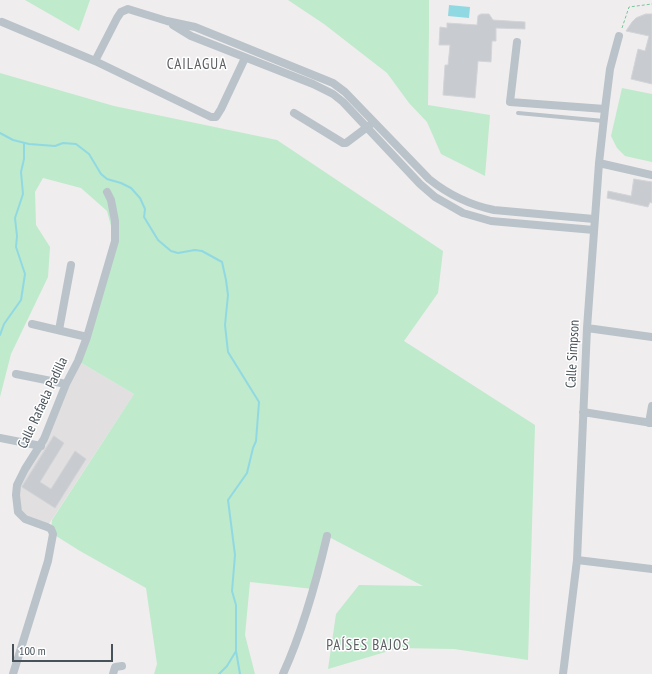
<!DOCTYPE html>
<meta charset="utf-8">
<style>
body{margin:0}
#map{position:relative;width:652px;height:674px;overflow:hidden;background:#f0edee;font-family:"PT Sans Narrow",sans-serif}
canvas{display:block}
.scale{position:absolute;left:12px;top:644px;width:101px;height:18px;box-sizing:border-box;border:2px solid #475259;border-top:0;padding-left:5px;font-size:12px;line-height:14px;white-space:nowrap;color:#475259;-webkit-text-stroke:3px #fff;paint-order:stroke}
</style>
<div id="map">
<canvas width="652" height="674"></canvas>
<div class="scale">100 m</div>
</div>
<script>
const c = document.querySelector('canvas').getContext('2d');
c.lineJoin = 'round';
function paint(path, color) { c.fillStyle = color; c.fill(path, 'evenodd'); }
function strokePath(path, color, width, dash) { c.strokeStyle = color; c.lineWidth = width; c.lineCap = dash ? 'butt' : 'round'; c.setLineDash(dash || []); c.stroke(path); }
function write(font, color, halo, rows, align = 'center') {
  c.font = font + ' "PT Sans Narrow",sans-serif'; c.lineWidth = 3; c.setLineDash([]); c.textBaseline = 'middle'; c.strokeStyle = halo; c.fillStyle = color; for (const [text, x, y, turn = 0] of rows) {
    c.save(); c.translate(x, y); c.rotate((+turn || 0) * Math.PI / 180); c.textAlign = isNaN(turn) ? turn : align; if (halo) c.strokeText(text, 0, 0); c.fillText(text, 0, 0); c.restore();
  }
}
paint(new Path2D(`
 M 78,361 L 134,394 L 47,527 L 25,519 L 16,495 Z`), '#e1dfdf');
paint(new Path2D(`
 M 25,0 L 90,0 L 79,31 Z
 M 288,0 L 429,0 L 429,30 L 428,105 L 490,115 L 485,176 L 441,154 L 427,122 L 409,103 L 387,73 L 324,24 Z
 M 0,73 L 114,106 L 277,140 L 443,251 L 438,293 L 404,341 L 535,425 L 528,660 L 454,649 L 399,648 L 328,669 L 336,614 L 359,585 L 423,586 L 327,536 L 313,589 L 250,582 L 245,635 L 255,674 L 154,674 L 157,664 L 146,588 L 80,551 L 53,534 L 51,529 L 52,520 L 134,394 L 78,361 L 115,241 L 107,211 L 81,188 L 43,178 L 35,192 L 36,225 L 50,247 L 48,277 L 11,354 L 0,397 Z
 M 622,88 L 652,94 L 652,162 L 625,156 L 617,148 L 611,136 Z`), '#bfeacc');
paint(new Path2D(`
 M 449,5 L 470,7 L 469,18 L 448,16 Z`), '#90d9e3');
strokePath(new Path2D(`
 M 0,133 L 13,140 L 29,144 L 55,146 L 63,143 L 76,144 L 89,154 L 101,174 L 107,179 L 121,183 L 131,188 L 140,198 L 145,209 L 144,217 L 158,240 L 165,246 L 171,251 L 178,253 L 195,250 L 202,251 L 222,262 L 226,280 L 228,295 L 225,325 L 228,352 L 259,402 L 256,441 L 253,448 L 247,473 L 228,500 L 235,555 L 232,591 L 236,605 L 236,651 L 240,674
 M 0,335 L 4,324 L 21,300 L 25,274 L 16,247 L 17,236 L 15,218 L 23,194 L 21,172 L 24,159 L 24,143
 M 219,674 L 227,666 L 236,651`), '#90d9e3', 2);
const building = new Path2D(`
 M 481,14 L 489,14 L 493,20 L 525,22 L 525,29 L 496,28 L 496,41 L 492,41 L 491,62 L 478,61 L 475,98 L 443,95 L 445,65 L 448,65 L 450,45 L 439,45 L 440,27 L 447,28 L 447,23 L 477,25 L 478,16 Z
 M 646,14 L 652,14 L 652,84 L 631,79 L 638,49 L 645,51 L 649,36 L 626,31 L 632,22 L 636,18 Z
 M 634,179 L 652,182 L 652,203 L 650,202 L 648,207 L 607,198 L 608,191 L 631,196 Z
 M 54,436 L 64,443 L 40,482 L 51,489 L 75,451 L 86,459 L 55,508 L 22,487 Z`);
paint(building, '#c8cbd0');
strokePath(building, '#d2d4d8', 1);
strokePath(new Path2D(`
 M 622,28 L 629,7 L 652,4`), '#7bc59a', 1, [3, 2]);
strokePath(new Path2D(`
 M 518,113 L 604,121`), '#bac3c9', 4);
strokePath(new Path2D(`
 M 2,22 L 95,61
 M 173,25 L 191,36 L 313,84 L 333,94 L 343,102 L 420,184 L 435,197 L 463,213 L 491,221 L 594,230
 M 517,42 L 510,102 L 605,109
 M 245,58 L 221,109 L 216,117 L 211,117 L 95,61 L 117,18 L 121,12 L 128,9 L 167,21 L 195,27 L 333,83 L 345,92 L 429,179 C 449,195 470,205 494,210 L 594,219
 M 294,113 L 343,143 L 346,143 L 370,125
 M 599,163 L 652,175
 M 32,324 L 87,337
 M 587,328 L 652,337
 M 59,330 L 71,265
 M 16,374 L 66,384
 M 583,412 L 652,423
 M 649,423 L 652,406
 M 0,438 L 41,446
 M 577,560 L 652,569
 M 13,674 L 48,561 L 53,534 L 51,529 L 47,527 L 25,519 L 18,512 L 16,495 L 17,485 L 25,469 L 44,439 L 66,384 L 78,361 L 87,337 L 115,241 L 115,221 L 111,200 L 107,192
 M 113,674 L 115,667 L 122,666
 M 283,674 C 303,630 316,583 327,536
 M 563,674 L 577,560 L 587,328 L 599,163 L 605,109 L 610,69 L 619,36`), '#bac3c9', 8);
write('14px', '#475259', '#fff', [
 ["Calle Simpson",573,354,-87],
 ["Calle Rafaela Padilla",43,403,-65]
]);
c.letterSpacing = '1px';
write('15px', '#5b5e62', '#fff', [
 ["CAILAGUA",197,65],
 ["PAÍSES BAJOS",368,646]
]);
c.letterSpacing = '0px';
</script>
